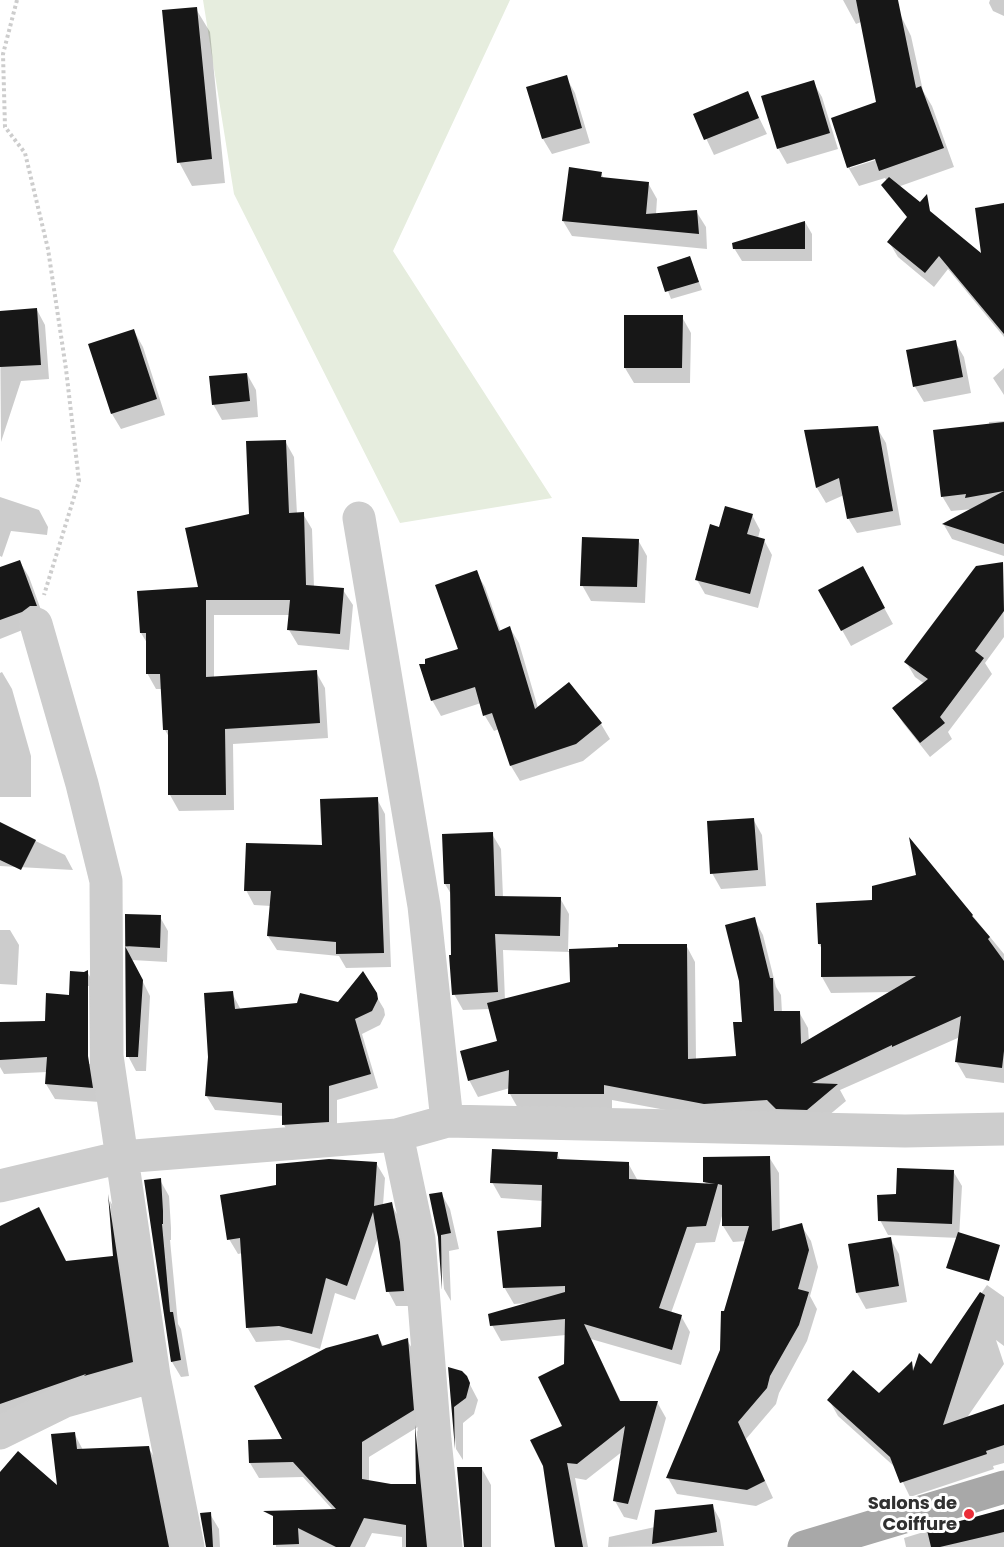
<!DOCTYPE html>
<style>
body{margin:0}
canvas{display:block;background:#fff}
</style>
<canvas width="1004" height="1547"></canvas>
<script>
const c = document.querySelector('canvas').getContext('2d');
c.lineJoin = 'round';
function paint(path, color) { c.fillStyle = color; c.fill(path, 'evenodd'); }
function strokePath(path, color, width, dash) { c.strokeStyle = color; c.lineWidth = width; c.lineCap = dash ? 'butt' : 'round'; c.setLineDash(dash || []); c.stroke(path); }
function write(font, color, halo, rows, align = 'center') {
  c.font = font + ' Poppins,sans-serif'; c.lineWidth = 6; c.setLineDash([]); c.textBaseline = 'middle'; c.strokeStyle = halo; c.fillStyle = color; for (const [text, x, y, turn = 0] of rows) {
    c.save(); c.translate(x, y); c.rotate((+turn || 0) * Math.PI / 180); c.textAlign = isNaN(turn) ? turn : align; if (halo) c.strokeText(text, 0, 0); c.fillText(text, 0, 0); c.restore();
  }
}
paint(new Path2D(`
 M 203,0 L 510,0 L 393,251 L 552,498 L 400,523 L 234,194 Z`), '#e6edde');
paint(new Path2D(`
 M 843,0 L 893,0 L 911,36 L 923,91 L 932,106 L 954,167 L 892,189 L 885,178 L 859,186 L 848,167 L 878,103 L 861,22 L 856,24 ZM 882,155 L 882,158 L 850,168 L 850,165 Z
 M 990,0 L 1004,0 L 1004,16 L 993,11 L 989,3 Z
 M 196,9 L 210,32 L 225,183 L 192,186 L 179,162 Z
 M 566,77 L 575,93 L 590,143 L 552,154 L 543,139 Z
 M 813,82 L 822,97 L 838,149 L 787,164 L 778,148 Z
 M 747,93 L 767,134 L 714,155 L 695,115 Z
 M 601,173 L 604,179 L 648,183 L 657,199 L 656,214 L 696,211 L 706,227 L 707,249 L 572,236 L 563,221 Z
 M 805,222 L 812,234 L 812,261 L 742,261 L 734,248 Z
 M 1004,233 L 1004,337 L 948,269 L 934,287 L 898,257 L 889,242 L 983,257 Z
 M 690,258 L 702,290 L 671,299 L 659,268 Z
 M 37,310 L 45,325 L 49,379 L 21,381 L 1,442 L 0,312 Z
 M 682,317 L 691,333 L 690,383 L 634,383 L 625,368 Z
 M 134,331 L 143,347 L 165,415 L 121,429 L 112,414 Z
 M 955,342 L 964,357 L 971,393 L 924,402 L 915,387 Z
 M 1004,368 L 1004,395 L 993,378 Z
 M 247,374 L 256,390 L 258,417 L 222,420 L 213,404 Z
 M 1004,421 L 1004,556 L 952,539 L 944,525 L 973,509 L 951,511 L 942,496 L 989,425 L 989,422 Z
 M 877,428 L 886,443 L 901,525 L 857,533 L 848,518 L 844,495 L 826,503 L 817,488 L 806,431 Z
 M 285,441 L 294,457 L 297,514 L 303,514 L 312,529 L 314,587 L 343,590 L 353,605 L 349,650 L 298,645 L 289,630 L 290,615 L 214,615 L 214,678 L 316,672 L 325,688 L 328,738 L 233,744 L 234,810 L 179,811 L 170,795 L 169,737 L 165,730 L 163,689 L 156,689 L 147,673 L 147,643 L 141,633 L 200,589 L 251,515 Z
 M 0,497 L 39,510 L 48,527 L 47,535 L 11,531 L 2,557 L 0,556 Z
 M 752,515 L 760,530 L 758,538 L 764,540 L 772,555 L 758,608 L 705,594 L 697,580 L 720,528 Z
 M 638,540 L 647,556 L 645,603 L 591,601 L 582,585 Z
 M 20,562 L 29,577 L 45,621 L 0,639 L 0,569 Z
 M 1003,563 L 1004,637 L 985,663 L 992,674 L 948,732 L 952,739 L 930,757 L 903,723 L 894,708 L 925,684 L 915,677 L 906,662 Z
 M 476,572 L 485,587 L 501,632 L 510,628 L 519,643 L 538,708 L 601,724 L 610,739 L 583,761 L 520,781 L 511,766 L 499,729 L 494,731 L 485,716 L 481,703 L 441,716 L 432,700 L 460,650 Z
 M 871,584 L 893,624 L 851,646 L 842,630 Z
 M 2,672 L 12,689 L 31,756 L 31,797 L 0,797 L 0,673 Z
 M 377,799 L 385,814 L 391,967 L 346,968 L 339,956 L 277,950 L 268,936 L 271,906 L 254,905 L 246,890 L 324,846 Z
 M 753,819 L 762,835 L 766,886 L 721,889 L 712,873 Z
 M 0,824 L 65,855 L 73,870 L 0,866 Z
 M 492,834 L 501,849 L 503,897 L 560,898 L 569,914 L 568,951 L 686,945 L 695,962 L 696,1060 L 737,1057 L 743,1023 L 754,919 L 763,935 L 776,987 L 781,995 L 782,1013 L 799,1012 L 808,1028 L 809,1042 L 892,992 L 831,993 L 822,977 L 822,949 L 819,944 L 874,902 L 917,876 L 912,842 L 1004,954 L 1004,1083 L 966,1078 L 956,1061 L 960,1037 L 840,1090 L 846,1101 L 816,1126 L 714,1119 L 612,1100 L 612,1110 L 519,1110 L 510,1094 L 510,1088 L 478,1097 L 469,1080 L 499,1042 L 490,1009 L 463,1010 L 454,994 L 451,894 L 445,884 ZM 503,950 L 570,952 L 571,983 L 505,1000 Z
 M 126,915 L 160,917 L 168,931 L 167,962 L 132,960 L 150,996 L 146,1071 L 136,1071 L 127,1054 Z
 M 0,930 L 10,930 L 19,945 L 17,985 L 0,984 Z
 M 87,972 L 96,986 L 100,1102 L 55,1099 L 46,1084 L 47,1072 L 4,1074 L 0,1067 L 0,1024 L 47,1022 L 71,996 ZM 86,986 L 89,986 L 90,1064 L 87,1064 Z
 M 232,993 L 241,1010 L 338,1004 L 375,994 L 384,1009 L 385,1015 L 380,1025 L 362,1034 L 378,1088 L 337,1100 L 337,1136 L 292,1139 L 284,1125 L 284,1116 L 215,1110 L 206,1095 Z
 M 557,1154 L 561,1161 L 628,1163 L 638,1181 L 706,1185 L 705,1181 L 769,1157 L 779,1173 L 780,1231 L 801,1225 L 811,1241 L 818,1267 L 810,1296 L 817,1309 L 807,1341 L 779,1393 L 776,1404 L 746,1439 L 773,1498 L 756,1506 L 677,1494 L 668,1478 L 722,1351 L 725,1312 L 746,1241 L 733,1242 L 723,1226 L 722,1216 L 715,1242 L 696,1243 L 671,1313 L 681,1316 L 690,1332 L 681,1365 L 591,1339 L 621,1402 L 657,1402 L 666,1418 L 637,1520 L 624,1517 L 615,1501 L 623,1451 L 586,1480 L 575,1478 L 588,1547 L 556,1547 L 564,1427 L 566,1335 L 501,1341 L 492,1325 L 528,1303 L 514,1304 L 504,1287 L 543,1228 L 543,1201 L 501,1198 L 492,1182 ZM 564,1284 L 568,1284 L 569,1296 Z
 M 376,1163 L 385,1178 L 383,1205 L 391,1204 L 400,1219 L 412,1306 L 396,1306 L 388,1291 L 379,1235 L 355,1300 L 335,1293 L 320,1349 L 289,1340 L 256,1342 L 247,1327 L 243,1253 L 238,1254 L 229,1239 L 277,1186 Z
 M 953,1171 L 962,1186 L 959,1238 L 888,1235 L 880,1220 L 897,1195 Z
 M 160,1180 L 169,1196 L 171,1228 L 171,1240 L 170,1240 L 178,1324 L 181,1329 L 189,1376 L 181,1377 L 172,1362 L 146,1181 Z
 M 441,1193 L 450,1209 L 459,1249 L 449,1251 L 451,1301 L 444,1289 L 439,1235 Z
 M 110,1201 L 116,1211 L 141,1378 L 0,1422 L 0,1227 L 66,1263 L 115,1258 Z
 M 890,1238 L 899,1254 L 907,1302 L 866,1309 L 857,1293 L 850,1245 Z
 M 987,1285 L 1004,1297 L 1004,1346 L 996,1340 L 1004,1364 L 966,1419 L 1004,1406 L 1004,1463 L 993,1466 L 994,1469 L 910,1497 L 896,1468 L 838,1416 L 829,1400 L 879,1395 L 911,1363 L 915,1370 L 931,1366 Z
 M 377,1335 L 384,1347 L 407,1340 L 416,1355 L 421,1425 L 369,1457 L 369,1482 L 390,1485 L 418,1485 L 417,1430 L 423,1441 L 433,1547 L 402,1547 L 402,1537 L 372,1533 L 365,1547 L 276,1547 L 274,1512 L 334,1511 L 303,1477 L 259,1478 L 250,1463 L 284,1440 Z
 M 450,1369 L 466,1377 L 478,1400 L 474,1414 L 463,1423 L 463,1460 L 456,1449 Z
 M 74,1433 L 83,1450 L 148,1447 L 157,1462 L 173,1547 L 0,1547 L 0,1474 L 59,1489 Z
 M 482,1469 L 491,1485 L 491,1547 L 466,1547 Z
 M 712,1505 L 720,1520 L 724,1546 L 608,1547 L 609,1537 L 655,1527 Z
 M 1004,1511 L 1004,1547 L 906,1547 L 904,1538 L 963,1520 Z
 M 210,1514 L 219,1529 L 220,1547 L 208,1547 Z`), '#0003');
paint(new Path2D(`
 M 856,0 L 898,0 L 916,88 L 921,86 L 944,148 L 879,171 L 875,159 L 847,168 L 831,118 L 876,102 Z
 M 197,7 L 212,159 L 177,163 L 162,10 Z
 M 567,75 L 582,128 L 542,139 L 526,87 Z
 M 814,80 L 830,133 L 777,149 L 761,96 Z
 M 748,91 L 759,118 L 704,140 L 693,114 Z
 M 569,167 L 602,172 L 601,177 L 649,182 L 646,214 L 697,210 L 699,234 L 562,221 Z
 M 889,177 L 920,202 L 927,194 L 930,211 L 981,253 L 975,208 L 1004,203 L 1004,334 L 939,256 L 925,273 L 887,242 L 907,217 L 881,185 Z
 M 805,221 L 805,249 L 733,249 L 732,243 Z
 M 690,256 L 699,282 L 665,292 L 657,267 Z
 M 37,308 L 41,365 L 0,367 L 0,311 Z
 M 624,315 L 683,315 L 682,368 L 624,368 Z
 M 134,329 L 157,399 L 111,414 L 88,344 Z
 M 956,340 L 963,377 L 913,387 L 906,350 Z
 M 247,373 L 250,401 L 212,405 L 209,376 Z
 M 1004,422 L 1004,491 L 965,498 L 966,494 L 941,497 L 933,430 Z
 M 878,426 L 893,511 L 847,519 L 839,478 L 816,488 L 804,430 Z
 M 286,440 L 289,513 L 304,512 L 306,585 L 344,588 L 340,634 L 287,630 L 290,600 L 206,600 L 206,677 L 317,670 L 320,723 L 225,729 L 226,795 L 168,795 L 168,730 L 163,730 L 160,674 L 146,674 L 146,633 L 140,633 L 137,591 L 198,587 L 185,528 L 249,514 L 246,441 Z
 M 1004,491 L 1004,544 L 942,524 Z
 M 725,506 L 753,514 L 747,534 L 765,539 L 750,594 L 695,580 L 710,524 L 719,527 Z
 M 582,537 L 639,539 L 637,587 L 580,586 Z
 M 20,560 L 37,606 L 30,606 L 22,612 L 0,620 L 0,567 Z
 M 1003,562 L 1004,611 L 975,651 L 984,658 L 940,717 L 945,723 L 920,743 L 892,708 L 928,679 L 904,662 L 976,566 Z
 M 863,566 L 885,608 L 841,631 L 818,590 Z
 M 477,570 L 499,631 L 510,626 L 535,709 L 569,682 L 602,723 L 576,744 L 510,766 L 492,713 L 483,716 L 475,687 L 431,701 L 419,664 L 425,664 L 425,659 L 458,649 L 435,585 Z
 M 378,797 L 384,953 L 336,954 L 336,942 L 267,936 L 271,891 L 244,891 L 246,843 L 322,845 L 320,799 Z
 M 754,818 L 758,870 L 710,874 L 707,821 Z
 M 0,822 L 36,840 L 21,870 L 0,860 Z
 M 493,832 L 495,896 L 561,897 L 560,936 L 495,934 L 498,992 L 452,995 L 449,955 L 451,955 L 450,884 L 444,884 L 442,834 Z
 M 909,837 L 973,915 L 972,916 L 990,937 L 988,939 L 1004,961 L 1004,1051 L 1002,1068 L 955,1062 L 961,1016 L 892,1047 L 892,1045 L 812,1083 L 838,1084 L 807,1110 L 776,1109 L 767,1100 L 704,1104 L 604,1085 L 604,1094 L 508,1094 L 509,1070 L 468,1081 L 460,1051 L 497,1041 L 487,1003 L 570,982 L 569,949 L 618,947 L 618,944 L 687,944 L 688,1059 L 736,1056 L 733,1022 L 742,1022 L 739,981 L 725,925 L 755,917 L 770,978 L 773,978 L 774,1011 L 800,1011 L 801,1044 L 916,976 L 821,977 L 821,944 L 818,944 L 816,903 L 872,900 L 872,886 L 916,875 Z
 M 125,914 L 161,915 L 160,948 L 125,946 L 143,980 L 138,1057 L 126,1057 L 126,1055 Z
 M 88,970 L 88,1056 L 93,1088 L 45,1084 L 47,1057 L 0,1060 L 0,1022 L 45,1021 L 46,993 L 69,995 L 70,971 L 84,972 Z
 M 363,971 L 377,993 L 378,999 L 372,1011 L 355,1019 L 371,1074 L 329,1086 L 329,1122 L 282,1125 L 282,1103 L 205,1096 L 208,1057 L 204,993 L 233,991 L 235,1009 L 297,1003 L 300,993 L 338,1002 Z
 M 492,1149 L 558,1152 L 557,1159 L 629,1162 L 629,1179 L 715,1184 L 703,1182 L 703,1157 L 770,1156 L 772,1231 L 802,1223 L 809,1250 L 798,1289 L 809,1292 L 799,1325 L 770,1376 L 767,1388 L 738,1422 L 765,1481 L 747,1490 L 666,1478 L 720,1350 L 721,1311 L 724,1311 L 749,1226 L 722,1226 L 722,1185 L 718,1184 L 706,1226 L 687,1227 L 659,1308 L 682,1315 L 672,1350 L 584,1324 L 620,1401 L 658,1401 L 628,1504 L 613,1501 L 625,1426 L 577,1464 L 567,1463 L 583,1547 L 555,1547 L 543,1466 L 530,1440 L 562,1426 L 538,1377 L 564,1364 L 565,1319 L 490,1326 L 488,1314 L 565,1292 L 565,1286 L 503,1288 L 497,1231 L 541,1227 L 542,1185 L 490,1183 Z
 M 329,1159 L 377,1162 L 374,1206 L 392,1202 L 400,1242 L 404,1291 L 386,1292 L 373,1212 L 347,1286 L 326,1278 L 312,1334 L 279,1326 L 246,1328 L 240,1238 L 227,1240 L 220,1195 L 276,1185 L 276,1164 Z
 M 897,1168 L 954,1170 L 952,1224 L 878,1221 L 877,1195 L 896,1194 Z
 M 161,1178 L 163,1211 L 163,1224 L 162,1224 L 170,1312 L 173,1312 L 181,1360 L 171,1362 L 144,1180 Z
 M 442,1192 L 451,1233 L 441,1235 L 442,1290 L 438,1237 L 429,1194 Z
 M 108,1194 L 133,1362 L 84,1376 L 86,1374 L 0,1404 L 0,1226 L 39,1207 L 66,1261 L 113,1256 Z
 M 958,1232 L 1000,1245 L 989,1281 L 946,1268 Z
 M 891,1237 L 899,1286 L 856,1293 L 848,1244 Z
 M 980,1292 L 985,1295 L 943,1425 L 1004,1404 L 1004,1445 L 986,1451 L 987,1454 L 900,1483 L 890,1457 L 827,1400 L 853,1370 L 879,1393 L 912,1361 L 913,1371 L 919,1353 L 931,1364 Z
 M 378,1334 L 382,1346 L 408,1338 L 414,1410 L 362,1442 L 362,1479 L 391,1484 L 416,1484 L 415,1425 L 427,1547 L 406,1547 L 406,1525 L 364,1518 L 350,1547 L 336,1547 L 298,1528 L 299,1544 L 273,1545 L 273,1516 L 263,1511 L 336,1509 L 293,1462 L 249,1463 L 248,1440 L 282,1439 L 254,1386 L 326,1348 Z
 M 448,1367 L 462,1371 L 467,1376 L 470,1383 L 466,1398 L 454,1407 L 455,1449 Z
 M 75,1432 L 77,1449 L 149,1446 L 169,1547 L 0,1547 L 0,1472 L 18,1451 L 57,1485 L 51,1434 Z
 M 457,1467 L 482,1467 L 482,1547 L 464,1547 Z
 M 713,1504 L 717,1532 L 652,1544 L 655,1510 Z
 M 1004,1509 L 1004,1532 L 940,1547 L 931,1547 L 927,1530 Z
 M 211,1512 L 213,1547 L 206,1547 L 200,1513 Z`), '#171717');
strokePath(new Path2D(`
 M 17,0 L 3,54 L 5,127 L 25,153 L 48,249 L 66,369 L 79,481 L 44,595`), '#cdcdcd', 4, [3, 3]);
strokePath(new Path2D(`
 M 359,518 L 424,906 L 447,1121
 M 36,624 L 82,784 L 106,881 L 107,1056 L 154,1376 L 188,1547
 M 397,1135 L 419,1239 L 435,1440 L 446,1547
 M 0,1186 L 122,1157 L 397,1135 L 447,1121 L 905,1131 L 1004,1129
 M 0,1433 L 65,1401 L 154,1376`), '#cdcdcd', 33);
strokePath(new Path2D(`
 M 804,1547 L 1004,1487`), '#a8a8a8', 33);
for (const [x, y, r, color] of [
 [969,1514,6,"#eb2d38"]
]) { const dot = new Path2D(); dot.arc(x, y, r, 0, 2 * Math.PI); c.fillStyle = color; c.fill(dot); strokePath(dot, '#fff', 2); }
write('bold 18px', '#303030', '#fff', [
 ["Salons de",957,1504],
 ["Coiffure",957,1525]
], 'right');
</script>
